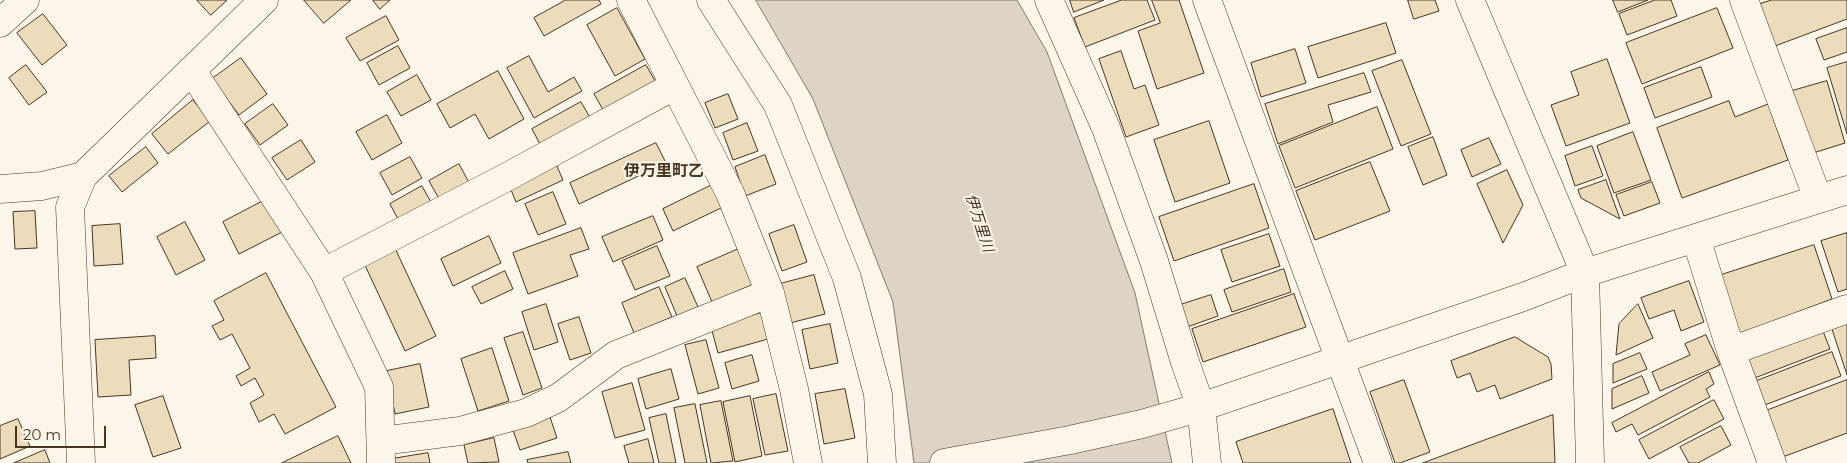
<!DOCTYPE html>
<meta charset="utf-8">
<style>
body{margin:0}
#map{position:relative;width:1847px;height:463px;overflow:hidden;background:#fbf6e9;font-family:Montserrat,sans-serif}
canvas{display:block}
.scale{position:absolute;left:15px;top:426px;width:91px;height:22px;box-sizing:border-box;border:2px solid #4a3520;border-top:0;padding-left:6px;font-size:15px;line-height:18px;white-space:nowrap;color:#4a3520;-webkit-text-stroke:4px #fbf6e9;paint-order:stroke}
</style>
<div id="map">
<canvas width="1847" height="463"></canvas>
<div class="scale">20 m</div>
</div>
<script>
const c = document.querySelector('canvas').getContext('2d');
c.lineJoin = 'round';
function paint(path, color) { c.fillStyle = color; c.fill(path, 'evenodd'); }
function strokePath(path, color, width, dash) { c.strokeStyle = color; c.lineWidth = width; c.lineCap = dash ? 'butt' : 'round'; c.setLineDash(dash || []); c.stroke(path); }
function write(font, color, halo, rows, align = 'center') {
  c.font = font + ' Montserrat,"Noto Sans JP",sans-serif'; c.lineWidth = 4; c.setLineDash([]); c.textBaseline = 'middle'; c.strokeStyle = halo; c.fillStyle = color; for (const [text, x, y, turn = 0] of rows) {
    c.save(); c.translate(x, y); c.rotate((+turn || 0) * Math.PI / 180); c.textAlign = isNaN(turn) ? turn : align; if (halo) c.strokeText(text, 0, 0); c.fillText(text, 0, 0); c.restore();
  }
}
const water = new Path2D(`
 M 756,0 L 1017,0 L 1047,52 L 1135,293 L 1172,463 L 914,463 L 893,302 L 813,99 Z`);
paint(water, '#dcd4c6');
strokePath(water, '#887966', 1);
const building = new Path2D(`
 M 197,0 L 227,0 L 211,15 Z
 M 304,0 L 351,0 L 324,23 Z
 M 373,0 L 390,0 L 380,9 Z
 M 566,0 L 599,0 L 601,4 L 544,36 L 534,18 Z
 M 1070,0 L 1104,0 L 1074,12 Z
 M 1122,0 L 1147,0 L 1155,20 L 1085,47 L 1074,18 Z
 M 1152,0 L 1179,0 L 1204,73 L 1157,89 L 1138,31 L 1160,23 Z
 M 1408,0 L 1435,0 L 1439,11 L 1414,19 Z
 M 1613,0 L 1648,0 L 1618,12 Z
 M 1655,0 L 1671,0 L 1677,16 L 1627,35 L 1619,14 Z
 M 1772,0 L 1847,0 L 1847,19 L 1775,46 L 1760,4 Z
 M 617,8 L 645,59 L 615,76 L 587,25 Z
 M 1717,8 L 1733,48 L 1642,84 L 1626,43 Z
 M 43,14 L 67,45 L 42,65 L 17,33 Z
 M 386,16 L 399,40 L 360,61 L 346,38 Z
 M 1386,23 L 1396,53 L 1318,78 L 1308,47 Z
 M 1847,28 L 1847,52 L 1824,60 L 1816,39 Z
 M 398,46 L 410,68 L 379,85 L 367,63 Z
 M 1295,49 L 1306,83 L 1261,97 L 1251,63 Z
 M 1121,51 L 1134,89 L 1145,85 L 1159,125 L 1126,137 L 1099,59 Z
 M 529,56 L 548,92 L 574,77 L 582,91 L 534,118 L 507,68 Z
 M 241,58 L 267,94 L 239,115 L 212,79 Z
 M 1607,59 L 1630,123 L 1566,146 L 1551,105 L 1579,95 L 1571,72 Z
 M 1402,60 L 1431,134 L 1401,146 L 1372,71 Z
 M 1847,62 L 1847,134 L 1827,68 Z
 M 26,65 L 47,92 L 29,105 L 9,78 Z
 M 646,65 L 658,86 L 606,115 L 594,94 Z
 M 1701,67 L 1712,97 L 1655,118 L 1644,88 Z
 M 498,71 L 524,119 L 489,139 L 475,114 L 450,128 L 437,104 Z
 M 1364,73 L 1371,92 L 1328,105 L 1333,122 L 1278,144 L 1265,104 Z
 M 417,75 L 431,100 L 401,116 L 387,92 Z
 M 1827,81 L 1845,143 L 1810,154 L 1792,91 Z
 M 728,94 L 738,119 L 715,128 L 705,103 Z
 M 193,100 L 210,121 L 168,154 L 152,134 Z
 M 1729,101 L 1735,117 L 1768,104 L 1788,160 L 1682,198 L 1657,128 Z
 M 581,102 L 592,121 L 542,148 L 532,129 Z
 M 273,104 L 288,125 L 260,145 L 245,124 Z
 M 1377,107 L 1393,149 L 1295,188 L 1279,146 Z
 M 387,115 L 402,143 L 372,160 L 356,132 Z
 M 1209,121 L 1230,183 L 1175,202 L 1154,140 Z
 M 747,123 L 758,151 L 733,160 L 723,133 Z
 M 1633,132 L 1651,180 L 1614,193 L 1597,146 Z
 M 1433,137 L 1447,175 L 1423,185 L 1408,147 Z
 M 1489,138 L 1501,164 L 1472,177 L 1461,150 Z
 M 301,140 L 315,162 L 287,180 L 272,158 Z
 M 656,143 L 666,163 L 579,204 L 570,183 Z
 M 1592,146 L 1603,176 L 1575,186 L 1565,156 Z
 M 146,147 L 158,163 L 122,192 L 109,176 Z
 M 765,155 L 776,184 L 745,196 L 735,167 Z
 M 410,157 L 422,178 L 392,195 L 380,173 Z
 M 1370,162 L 1390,211 L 1315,240 L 1296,191 Z
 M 459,164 L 472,188 L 442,204 L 429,181 Z
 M 556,164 L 563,180 L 516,202 L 509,185 Z
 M 1507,170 L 1523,205 L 1503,243 L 1477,184 Z
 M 1606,180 L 1620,219 L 1581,198 L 1578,190 Z
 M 1652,182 L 1660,203 L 1624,216 L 1616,195 Z
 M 1254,184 L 1269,228 L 1174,261 L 1159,217 Z
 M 712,185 L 723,207 L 673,231 L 663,209 Z
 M 422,186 L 432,204 L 399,221 L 390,204 Z
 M 553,192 L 566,224 L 538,235 L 525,204 Z
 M 267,199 L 284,231 L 239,254 L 223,222 Z
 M 35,211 L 37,248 L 15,249 L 13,212 Z
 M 653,216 L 663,240 L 613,262 L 602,237 Z
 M 185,222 L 205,260 L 176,275 L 157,237 Z
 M 120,224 L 123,264 L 94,266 L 92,226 Z
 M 794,225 L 807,262 L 782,271 L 769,234 Z
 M 581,228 L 589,249 L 570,255 L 578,276 L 528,294 L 513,253 Z
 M 1847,233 L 1847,289 L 1838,292 L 1821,241 Z
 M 1269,234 L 1280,266 L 1232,282 L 1221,250 Z
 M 489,236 L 501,263 L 453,286 L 441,259 Z
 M 1814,245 L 1832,299 L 1734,336 L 1715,277 Z
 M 394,246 L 436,336 L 405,351 L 363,261 Z
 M 657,246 L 670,276 L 635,290 L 622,261 Z
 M 741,248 L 756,283 L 712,302 L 697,267 Z
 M 1284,269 L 1291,292 L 1232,312 L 1224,290 Z
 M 505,271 L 513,289 L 481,304 L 472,287 Z
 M 266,273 L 336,407 L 285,434 L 274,414 L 259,422 L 250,403 L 264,395 L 255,378 L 241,386 L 236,376 L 250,368 L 232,334 L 220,340 L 212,326 L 224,320 L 214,301 Z
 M 814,275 L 825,314 L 790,323 L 780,284 Z
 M 685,278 L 698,307 L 677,316 L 665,287 Z
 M 1689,281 L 1704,322 L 1681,331 L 1674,310 L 1649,319 L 1641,298 Z
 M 659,287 L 672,317 L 634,333 L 622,303 Z
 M 1294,294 L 1306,327 L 1203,362 L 1192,329 Z
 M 1211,295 L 1218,316 L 1187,327 L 1180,305 Z
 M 546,304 L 558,342 L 534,350 L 522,312 Z
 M 1638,304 L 1653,338 L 1616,355 L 1619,324 Z
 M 761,313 L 768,339 L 718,353 L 711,327 Z
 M 579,317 L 591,353 L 570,360 L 558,324 Z
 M 1847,317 L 1847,375 L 1830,323 Z
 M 830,324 L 838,363 L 810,369 L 802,330 Z
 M 1821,326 L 1830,349 L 1752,379 L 1744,356 Z
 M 523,332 L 542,388 L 523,395 L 504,338 Z
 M 1706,335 L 1720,365 L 1660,391 L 1652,372 L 1690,355 L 1685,344 Z
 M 155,336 L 156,358 L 129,360 L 131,395 L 98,397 L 95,340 Z
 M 1515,337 L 1548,357 L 1551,364 L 1552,379 L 1500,399 L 1495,385 L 1477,392 L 1470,373 L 1457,378 L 1451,361 Z
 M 706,340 L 719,388 L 698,394 L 685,345 Z
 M 492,348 L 509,401 L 478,411 L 461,359 Z
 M 1832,352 L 1841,376 L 1762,406 L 1754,382 Z
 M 1640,353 L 1647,369 L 1613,383 L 1613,364 Z
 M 752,355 L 759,381 L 732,389 L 725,363 Z
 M 420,364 L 429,407 L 395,414 L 387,371 Z
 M 671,369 L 679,399 L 646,409 L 638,379 Z
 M 1709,372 L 1714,384 L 1706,389 L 1710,397 L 1638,435 L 1632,424 L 1616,432 L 1612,423 Z
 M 1642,376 L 1649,393 L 1612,409 L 1612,389 Z
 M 1404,380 L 1430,452 L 1400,463 L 1395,463 L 1370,392 Z
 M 1847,380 L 1847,433 L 1780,458 L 1763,412 Z
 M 632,383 L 645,430 L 615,438 L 602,392 Z
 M 845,389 L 855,438 L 824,444 L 815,394 Z
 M 776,394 L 788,451 L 765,455 L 753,399 Z
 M 163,396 L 181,448 L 153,457 L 135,405 Z
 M 750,396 L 762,456 L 735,462 L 723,402 Z
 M 1714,400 L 1724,419 L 1649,459 L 1639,440 Z
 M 721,401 L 733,461 L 711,463 L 700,405 Z
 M 695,404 L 707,463 L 685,463 L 674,408 Z
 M 1333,409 L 1351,463 L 1243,463 L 1236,442 Z
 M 666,414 L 676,463 L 659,463 L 649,418 Z
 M 1553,415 L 1555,463 L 1423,463 Z
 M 550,417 L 557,438 L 520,450 L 513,430 Z
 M 18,419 L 30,446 L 0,459 L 0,426 Z
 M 1721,426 L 1731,445 L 1698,463 L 1689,463 L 1680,447 Z
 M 338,436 L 351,463 L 282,463 Z
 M 494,438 L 499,462 L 468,463 L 464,445 Z
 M 648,439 L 654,463 L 629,463 L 624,446 Z
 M 45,450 L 50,463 L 14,463 Z
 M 568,452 L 571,463 L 528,463 L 527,460 Z
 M 428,453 L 430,463 L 392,463 L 392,459 Z`);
paint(building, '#ecdcbc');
strokePath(building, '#4a3520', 1);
const minor = new Path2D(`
 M 631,0 L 730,193 L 770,293 L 794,389 L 808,463
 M 711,0 L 778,105 L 847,278 L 878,394 L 882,463
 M 1049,0 L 1106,128 L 1154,261 L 1185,362 L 1201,407 L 1207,463
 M 1207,0 L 1378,463
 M 1470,0 L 1585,273 L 1590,463
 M 1744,0 L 1818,199
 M 0,23 L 25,0
 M 192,71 L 324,272 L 379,387 L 381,463
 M 0,189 L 42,186 L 83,176
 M 1696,238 L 1731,351 L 1772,463
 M 324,272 L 505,178 L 674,86
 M 1731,351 L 1847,309
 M 381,441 L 460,431 L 526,413 L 558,398 L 616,355 L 770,293
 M 81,463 L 70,207 L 83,176 L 264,0
 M 944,463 L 1070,440 L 1142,424 L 1201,407 L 1523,297 L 1585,273 L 1847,190`);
strokePath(minor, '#4a3520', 29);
strokePath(minor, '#fbf6e9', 28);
write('italic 15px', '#4a3520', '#fbf6e9', [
 ["伊万里川",979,223,72]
]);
write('bold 16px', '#4a3520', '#fbf6e9', [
 ["伊万里町乙",664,171]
]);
</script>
